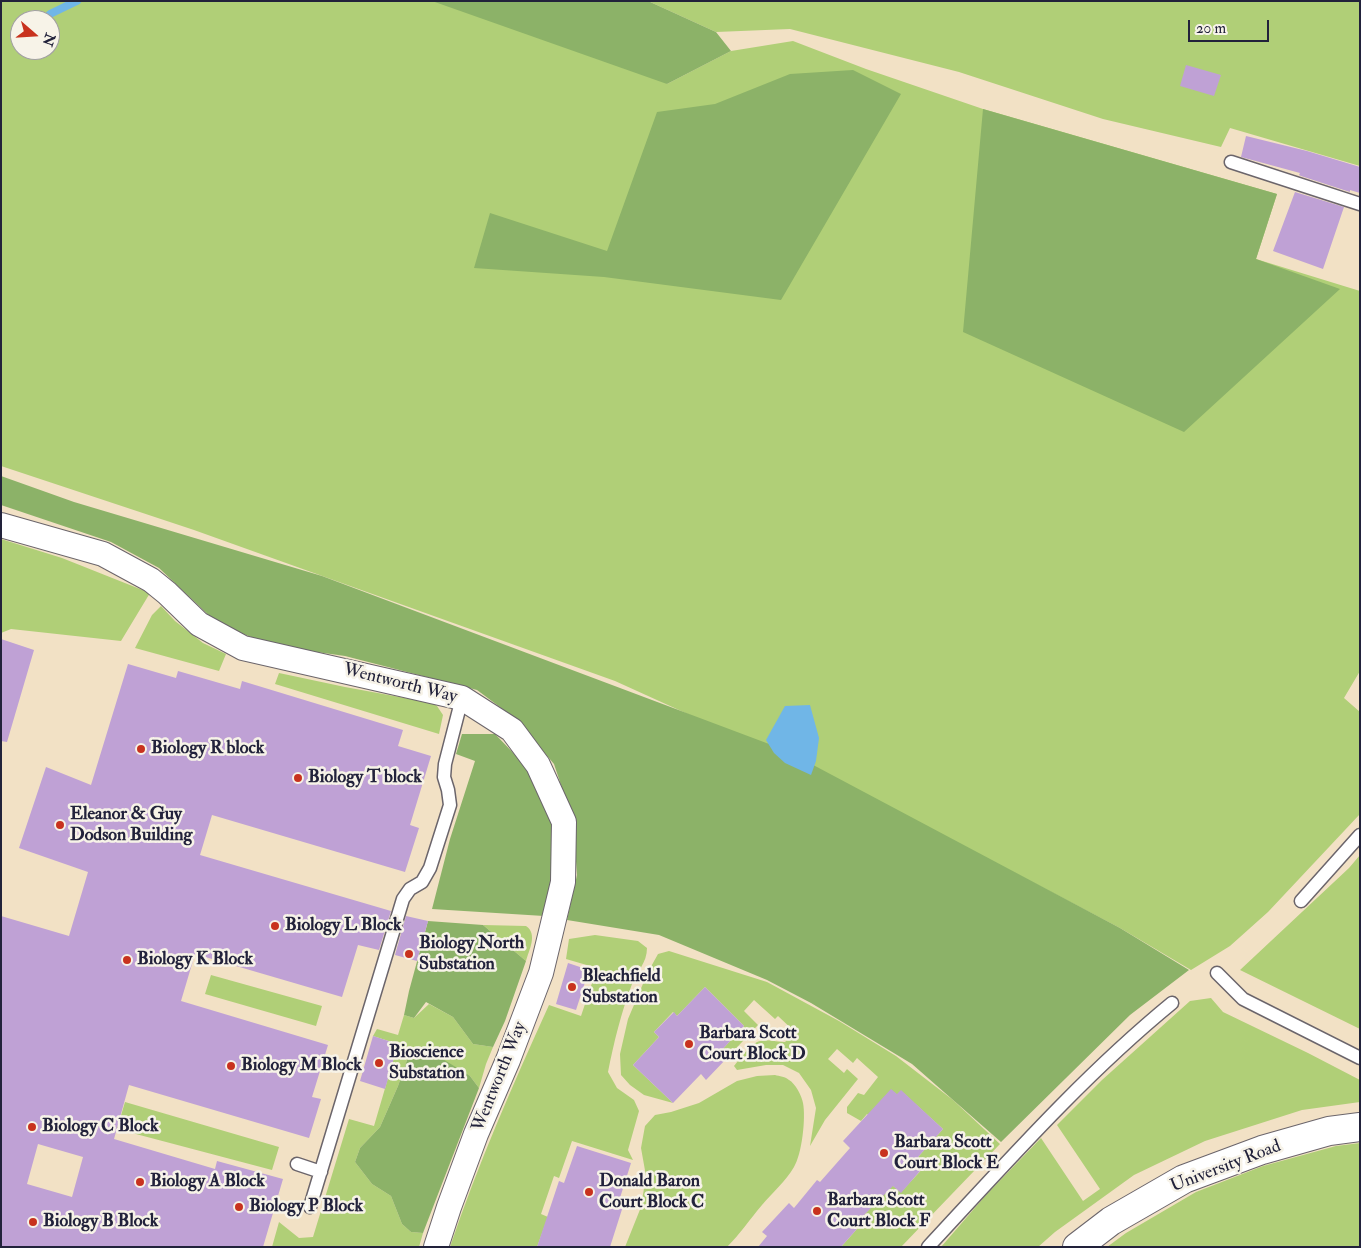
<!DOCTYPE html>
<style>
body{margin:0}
#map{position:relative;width:1361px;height:1248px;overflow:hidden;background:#f2e1c5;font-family:"IM FELL Double Pica",serif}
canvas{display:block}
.frame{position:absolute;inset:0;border:2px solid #22223b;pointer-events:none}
.north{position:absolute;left:10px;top:10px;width:50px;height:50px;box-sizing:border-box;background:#f7f3e8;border:1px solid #a29fa3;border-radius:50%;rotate:109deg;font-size:14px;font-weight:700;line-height:20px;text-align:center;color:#22223b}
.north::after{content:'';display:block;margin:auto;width:18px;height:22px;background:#c8321e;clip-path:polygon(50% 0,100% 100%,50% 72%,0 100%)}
.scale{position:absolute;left:1188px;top:20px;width:81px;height:22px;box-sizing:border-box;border:2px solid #22223b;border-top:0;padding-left:6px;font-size:15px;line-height:18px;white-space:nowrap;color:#22223b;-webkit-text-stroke:4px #f7f3e8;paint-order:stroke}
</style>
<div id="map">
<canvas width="1361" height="1248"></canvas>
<div class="frame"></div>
<div class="north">N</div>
<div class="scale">20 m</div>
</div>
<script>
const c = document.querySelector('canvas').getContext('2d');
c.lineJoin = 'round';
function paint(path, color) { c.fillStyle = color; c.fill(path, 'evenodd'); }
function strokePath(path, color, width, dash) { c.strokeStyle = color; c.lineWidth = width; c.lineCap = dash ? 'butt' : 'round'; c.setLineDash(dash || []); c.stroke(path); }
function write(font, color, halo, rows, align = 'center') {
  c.font = font + ' "IM FELL Double Pica",serif'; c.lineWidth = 5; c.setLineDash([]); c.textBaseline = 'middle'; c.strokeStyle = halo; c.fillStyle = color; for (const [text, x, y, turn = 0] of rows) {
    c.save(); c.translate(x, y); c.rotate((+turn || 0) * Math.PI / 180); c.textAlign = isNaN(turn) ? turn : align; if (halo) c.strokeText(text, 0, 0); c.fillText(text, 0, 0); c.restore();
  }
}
paint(new Path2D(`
 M 1,1 L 587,1 L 667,84 L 731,51 L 793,41 L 866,69 L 983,109 L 1277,194 L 1256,259 L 1360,291 L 1360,671 L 1344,698 L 1360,712 L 1360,814 L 1268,912 L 1230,946 L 1191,970 L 1120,928 L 864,794 L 615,681 L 194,530 L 1,466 ZM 20,20 L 50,20 L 50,50 L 20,50 Z
 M 648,1 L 1360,1 L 1360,166 L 1230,128 L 1221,147 L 1103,119 L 959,72 L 790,29 L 716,32 Z
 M 1,539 L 62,558 L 150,593 L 121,641 L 11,629 L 1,633 Z
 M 161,606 L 175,621 L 203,643 L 226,654 L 219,671 L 135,648 L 152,615 Z
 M 279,673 L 345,687 L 432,703 L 437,706 L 443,715 L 439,734 L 275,684 Z
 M 1360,855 L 1360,1029 L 1240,970 L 1349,868 Z
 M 483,925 L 526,926 C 538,934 529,950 526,961 Z
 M 595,935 L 638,941 L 647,948 C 647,963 637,971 632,984 C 621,1013 614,1042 608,1072 L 617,1088 L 634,1100 L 639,1111 L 628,1150 L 633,1160 L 572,1141 L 559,1178 L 554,1176 L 541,1214 L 548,1217 L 537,1247 L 450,1247 C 478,1164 513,1084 549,1005 L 581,1016 L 597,968 L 566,959 L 569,939 Z
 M 669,951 L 767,982 L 839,1021 L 896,1056 L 953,1100 L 1000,1144 L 901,1247 L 841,1247 L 864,1221 L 861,1218 L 892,1185 L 901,1192 L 926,1165 L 918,1157 L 943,1129 L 901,1091 L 874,1120 L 867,1114 L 861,1121 L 847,1113 L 847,1107 L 858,1093 L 864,1095 L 878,1077 L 857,1058 L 853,1063 L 837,1049 L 828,1059 L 844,1073 L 847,1069 L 858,1079 L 825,1120 L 810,1146 L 816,1108 L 811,1090 L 799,1073 L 783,1065 L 766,1065 L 737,1070 L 734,1066 C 740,1059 749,1046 757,1042 C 765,1038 777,1042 785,1042 L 795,1032 L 778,1016 L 775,1019 L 754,1000 L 744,1011 L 758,1025 L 727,1058 L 720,1052 L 744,1026 L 705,987 L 677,1016 L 673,1012 L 654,1032 L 659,1037 L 633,1065 L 673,1103 L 644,1095 L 630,1085 L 621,1075 L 620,1054 L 628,1019 L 648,972 L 658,954 Z
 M 211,975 L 322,1006 L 316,1026 L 205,994 Z
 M 1211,998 L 1223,1012 L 1308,1053 L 1360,1080 L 1360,1102 L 1302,1110 L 1205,1141 L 1134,1175 L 1055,1232 L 1038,1247 L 941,1247 L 986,1195 L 1041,1138 L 1083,1201 L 1100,1189 L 1057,1125 L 1102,1080 L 1190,1001 Z
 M 429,1004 L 453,1017 L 473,1044 L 493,1047 L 486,1064 L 479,1088 L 470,1076 L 407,1060 L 398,1086 L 380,1127 L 360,1148 L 355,1162 L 372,1184 L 391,1196 L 402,1224 L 411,1232 L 423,1233 L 419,1247 L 272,1247 L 279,1222 L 299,1238 L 313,1237 L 349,1119 L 374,1126 L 398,1044 L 373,1036 L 377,1029 L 398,1035 L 404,1015 L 414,1018 Z
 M 775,1075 C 779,1076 786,1077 789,1080 C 795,1083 802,1096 803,1103 C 806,1118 802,1154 794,1167 C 785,1182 773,1192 762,1205 C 750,1219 740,1234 727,1247 L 625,1247 L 641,1207 L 646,1176 L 641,1148 L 645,1126 L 655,1115 L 671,1112 L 699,1103 L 737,1081 L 757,1076 Z
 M 125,1102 L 279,1147 L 272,1170 L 117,1129 Z
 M 1360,1143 L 1360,1247 L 1107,1247 L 1126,1233 L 1196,1192 L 1263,1166 L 1336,1146 Z`), '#b0cf77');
paint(new Path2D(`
 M 432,1 L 648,1 L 716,32 L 731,51 L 667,84 Z
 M 853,70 L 901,94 L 781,300 L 604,277 L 474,268 L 490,213 L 607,251 L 657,112 L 715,104 L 790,74 Z
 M 983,109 L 1277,194 L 1256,259 L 1340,289 L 1184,432 L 963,332 Z
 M 1,476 L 74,502 L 322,576 L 785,750 L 1120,928 L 1189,970 L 1130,1015 L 1001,1142 L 912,1064 L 811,1003 L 767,980 L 659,935 L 567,920 L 577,875 L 573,821 L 554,764 L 516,719 L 477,690 L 345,656 L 274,646 L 218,624 L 159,568 L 111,542 L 1,505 Z
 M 462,734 L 495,734 L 522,762 L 535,783 L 551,820 L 553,861 L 550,885 L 544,916 L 432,909 L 450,839 L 475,761 L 456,754 Z
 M 428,921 L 483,925 L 526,961 L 505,1021 L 493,1047 L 473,1044 L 453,1017 L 426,1002 L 414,1018 L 404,1015 L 409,991 Z
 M 438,1056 L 470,1076 L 479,1088 L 423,1233 L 411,1232 L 402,1224 L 391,1196 L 372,1184 L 355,1162 L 360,1148 L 380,1127 L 398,1086 L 407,1060 Z`), '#8cb268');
paint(new Path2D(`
 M 810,705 L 819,738 L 816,761 L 811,775 L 785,763 L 774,753 L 766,740 L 785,706 Z`), '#70b6e7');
strokePath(new Path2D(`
 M 50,14 L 77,1`), '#70b6e7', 8);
paint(new Path2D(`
 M 1186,65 L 1221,75 L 1214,96 L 1180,86 Z
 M 1246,136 L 1307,151 L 1360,167 L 1360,193 L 1350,190 L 1350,192 L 1301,176 L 1299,175 L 1300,173 L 1241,157 Z
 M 1295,192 L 1344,207 L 1323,269 L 1273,251 Z
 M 1,639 L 34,650 L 7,742 L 1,741 Z
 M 128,664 L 176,678 L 178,671 L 240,689 L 242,681 L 403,730 L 398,746 L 431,756 L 410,825 L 419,828 L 405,872 L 212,815 L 200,855 L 391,911 L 379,950 L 358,945 L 342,997 L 195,954 L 181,1001 L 328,1045 L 312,1097 L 321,1099 L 309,1138 L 129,1085 L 114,1139 L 215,1169 L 217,1161 L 283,1179 L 263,1247 L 1,1247 L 1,916 L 69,936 L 88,872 L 19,848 L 46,767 L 91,785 ZM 38,1144 L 83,1157 L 72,1197 L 27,1184 Z
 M 406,916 L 428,921 L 417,961 L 395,955 Z
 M 568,963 L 589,970 L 576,1010 L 556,1004 Z
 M 705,987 L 744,1026 L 720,1052 L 727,1058 L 706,1080 L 701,1074 L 673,1103 L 633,1065 L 659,1037 L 654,1032 L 674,1012 L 677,1016 Z
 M 373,1036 L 398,1044 L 385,1089 L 360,1081 Z
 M 891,1089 L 897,1094 L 901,1090 L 943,1129 L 918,1157 L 926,1164 L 901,1193 L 893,1186 L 861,1218 L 864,1221 L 841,1247 L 758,1247 L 767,1236 L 762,1232 L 789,1203 L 794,1208 L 817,1180 L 820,1182 L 850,1148 L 843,1141 Z
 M 577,1146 L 631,1163 L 619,1201 L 624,1203 L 610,1247 L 537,1247 L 559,1181 L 564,1183 Z`), '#bfa1d5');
const service = new Path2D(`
 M 1231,162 L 1360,204
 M 1301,901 L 1360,835
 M 1217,973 L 1243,999 L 1360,1058
 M 297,1164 L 321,1172
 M 310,1207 L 403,899 L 410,889 L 422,882 L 430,868 L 450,805 L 448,790 L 444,777 L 445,764 L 462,698
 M 928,1247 C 1006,1163 1084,1075 1172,1003`);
const minor = new Path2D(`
 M 1,525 L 103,554 L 151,580 L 167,593 L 199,624 L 243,648 L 462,698 L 512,730 L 538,765 L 564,822 L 563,882 L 541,973 L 508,1060 L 476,1134 L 449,1207 L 436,1247`);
const tertiary = new Path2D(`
 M 1077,1247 L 1111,1221 L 1184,1179 L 1262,1150 L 1329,1131 L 1360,1127`);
strokePath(service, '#6b656b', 15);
strokePath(minor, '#6b656b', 26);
strokePath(tertiary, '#6b656b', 30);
strokePath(service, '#fff', 12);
strokePath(minor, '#fff', 24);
strokePath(tertiary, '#fff', 28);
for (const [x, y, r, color] of [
 [141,749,5,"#c8321e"],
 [298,778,5,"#c8321e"],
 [60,825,5,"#c8321e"],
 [275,926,5,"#c8321e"],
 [409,954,5,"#c8321e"],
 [127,960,5,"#c8321e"],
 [572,987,5,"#c8321e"],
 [689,1044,5,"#c8321e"],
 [379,1063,5,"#c8321e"],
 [231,1066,5,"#c8321e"],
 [32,1127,5,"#c8321e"],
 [884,1153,5,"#c8321e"],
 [140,1182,5,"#c8321e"],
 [589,1192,5,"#c8321e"],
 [239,1207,5,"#c8321e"],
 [817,1211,5,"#c8321e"],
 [33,1222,5,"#c8321e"]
]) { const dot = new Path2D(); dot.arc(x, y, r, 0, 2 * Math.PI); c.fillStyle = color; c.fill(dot); strokePath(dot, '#f7f3e8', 2); }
write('18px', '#22223b', '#f7f3e8', [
 ["Wentworth Way",400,684,14],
 ["Wentworth Way",500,1077,-68],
 ["University Road",1226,1167,-21]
]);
write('bold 18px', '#22223b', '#f7f3e8', [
 ["Biology R block",151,749],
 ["Biology T block",308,778],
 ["Eleanor & Guy",70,815],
 ["Dodson Building",70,836],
 ["Biology L Block",285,926],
 ["Biology North",419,944],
 ["Substation",419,965],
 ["Biology K Block",137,960],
 ["Bleachfield",582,977],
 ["Substation",582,998],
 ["Barbara Scott",699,1034],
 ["Court Block D",699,1055],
 ["Bioscience",389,1053],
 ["Substation",389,1074],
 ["Biology M Block",241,1066],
 ["Biology C Block",42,1127],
 ["Barbara Scott",894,1143],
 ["Court Block E",894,1164],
 ["Biology A Block",150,1182],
 ["Donald Baron",599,1182],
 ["Court Block C",599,1203],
 ["Barbara Scott",827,1201],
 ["Court Block F",827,1222],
 ["Biology P Block",249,1207],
 ["Biology B Block",43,1222]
], 'left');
</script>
